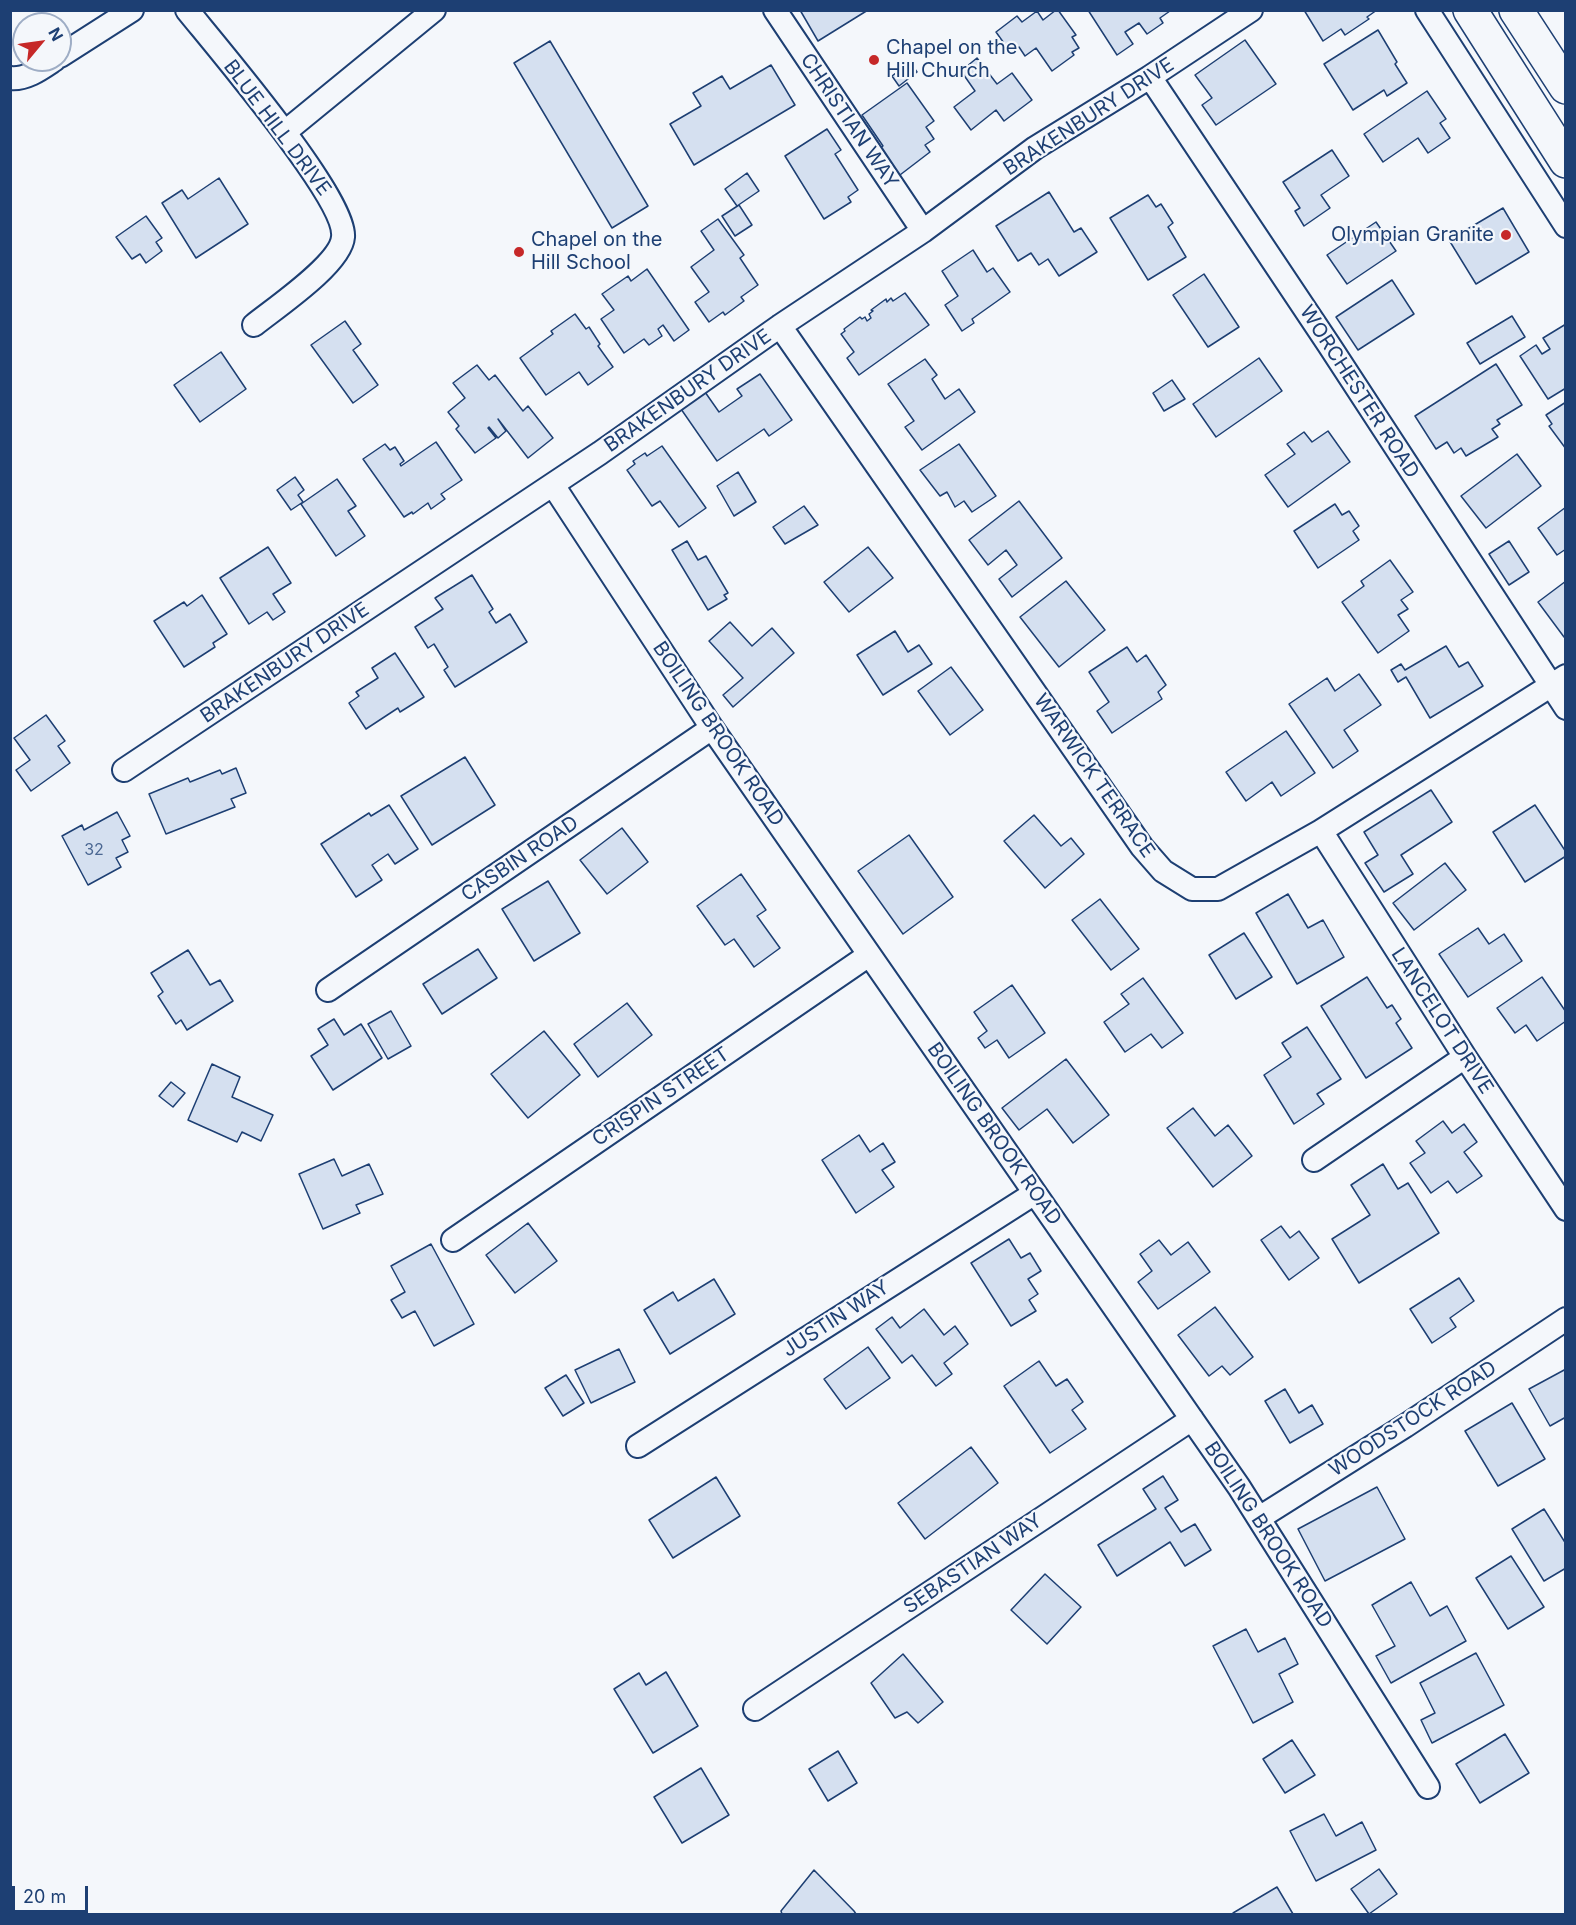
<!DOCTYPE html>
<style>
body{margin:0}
#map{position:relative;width:1576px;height:1925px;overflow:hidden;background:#f4f7fb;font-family:Inter,sans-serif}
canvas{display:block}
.frame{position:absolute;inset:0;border:12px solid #1d3f73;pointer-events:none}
.north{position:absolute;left:12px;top:12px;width:60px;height:60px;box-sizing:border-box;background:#f4f7fb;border:2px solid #9eadc5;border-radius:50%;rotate:61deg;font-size:16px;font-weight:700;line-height:24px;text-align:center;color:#1d3f73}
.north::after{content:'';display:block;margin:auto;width:21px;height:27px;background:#c62828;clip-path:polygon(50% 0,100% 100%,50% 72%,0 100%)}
.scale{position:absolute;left:12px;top:1886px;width:76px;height:27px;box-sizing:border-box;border:3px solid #1d3f73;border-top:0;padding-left:8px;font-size:18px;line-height:21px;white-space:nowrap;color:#1d3f73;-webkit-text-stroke:4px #f4f7fb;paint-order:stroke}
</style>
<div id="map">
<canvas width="1576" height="1925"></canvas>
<div class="frame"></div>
<div class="north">N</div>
<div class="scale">20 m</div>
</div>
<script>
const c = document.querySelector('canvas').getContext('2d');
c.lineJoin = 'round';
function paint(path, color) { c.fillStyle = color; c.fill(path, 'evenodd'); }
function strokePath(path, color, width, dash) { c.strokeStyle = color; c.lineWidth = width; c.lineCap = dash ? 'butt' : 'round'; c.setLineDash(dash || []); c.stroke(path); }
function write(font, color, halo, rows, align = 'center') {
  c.font = font + ' Inter,sans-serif'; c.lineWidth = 4.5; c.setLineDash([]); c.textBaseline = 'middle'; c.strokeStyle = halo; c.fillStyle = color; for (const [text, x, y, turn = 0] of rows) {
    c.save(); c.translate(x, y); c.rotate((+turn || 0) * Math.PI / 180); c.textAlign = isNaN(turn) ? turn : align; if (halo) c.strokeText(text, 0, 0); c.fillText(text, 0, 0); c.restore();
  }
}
const building = new Path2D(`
 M 800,10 L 868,10 L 818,41 Z
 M 1056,10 L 1058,10 L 1076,35 L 1072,37 L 1079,48 L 1072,52 L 1074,55 L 1052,71 L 1036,48 L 1025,56 L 1019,47 L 1011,53 L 996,32 L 1017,16 L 1022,22 L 1037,11 L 1043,20 Z
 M 1088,10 L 1170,10 L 1170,11 L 1160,18 L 1163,23 L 1147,34 L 1139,23 L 1125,32 L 1133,44 L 1117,55 Z
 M 1304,10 L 1377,10 L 1367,17 L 1369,19 L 1345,35 L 1341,29 L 1323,41 Z
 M 1378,30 L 1397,62 L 1395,64 L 1407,83 L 1387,96 L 1384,90 L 1353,110 L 1324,64 Z
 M 1245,40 L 1276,84 L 1216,125 L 1202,105 L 1212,98 L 1195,75 Z
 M 550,41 L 648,206 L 612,228 L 514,63 Z
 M 977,58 L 997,84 L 1012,73 L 1032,100 L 1004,121 L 996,110 L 971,130 L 954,107 L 975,91 L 961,71 Z
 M 910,62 L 917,72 L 899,86 L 892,76 Z
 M 771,65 L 795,105 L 694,165 L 670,124 L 701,106 L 693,93 L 722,76 L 730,89 Z
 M 907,83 L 934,121 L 926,127 L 934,139 L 925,145 L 930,152 L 896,178 L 876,151 L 883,146 L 862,115 Z
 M 1427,91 L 1446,119 L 1440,123 L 1450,138 L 1428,153 L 1418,138 L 1383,162 L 1364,134 Z
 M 827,129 L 841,150 L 835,154 L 858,190 L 848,197 L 851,202 L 824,219 L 785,156 Z
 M 1332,150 L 1349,176 L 1321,195 L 1330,208 L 1304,226 L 1295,211 L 1300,208 L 1283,182 Z
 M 747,173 L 759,191 L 737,206 L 725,189 Z
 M 219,178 L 248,224 L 196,258 L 162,203 L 182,190 L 188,199 Z
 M 1049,192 L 1074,232 L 1081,228 L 1097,252 L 1059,276 L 1048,259 L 1039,265 L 1031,253 L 1018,261 L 996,226 Z
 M 1148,195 L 1156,207 L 1161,204 L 1173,223 L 1168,227 L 1186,257 L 1148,280 L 1110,218 Z
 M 739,205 L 752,225 L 735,236 L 722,216 Z
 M 1503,208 L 1529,252 L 1476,284 L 1449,240 Z
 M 146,216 L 162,238 L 156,242 L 162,251 L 146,263 L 140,254 L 132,259 L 116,237 Z
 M 718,219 L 744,255 L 740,258 L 758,285 L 741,297 L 744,301 L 725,315 L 723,312 L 709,322 L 695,302 L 709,292 L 691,267 L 714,250 L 701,231 Z
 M 1376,222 L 1396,251 L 1347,284 L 1327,255 Z
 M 973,250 L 987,272 L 993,268 L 1010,292 L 972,319 L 974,323 L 962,331 L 945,305 L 958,296 L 942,271 Z
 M 647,269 L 689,330 L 674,341 L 663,325 L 658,329 L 662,336 L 649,345 L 644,339 L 624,353 L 601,319 L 614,310 L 602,294 L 628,276 L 631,281 Z
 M 1204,274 L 1239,327 L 1208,347 L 1173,295 Z
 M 1392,280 L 1414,314 L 1358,350 L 1336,317 Z
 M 905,293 L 929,325 L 859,375 L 847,358 L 854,352 L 841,334 L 845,331 L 844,329 L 860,317 L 862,319 L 865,317 L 867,321 L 871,318 L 869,314 L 873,311 L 871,310 L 886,299 L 887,302 L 891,298 L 893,301 Z
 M 575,314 L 586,329 L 589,327 L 600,344 L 598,346 L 613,367 L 588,385 L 579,372 L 546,395 L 520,358 L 553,334 L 551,331 Z
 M 1512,316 L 1525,337 L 1480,364 L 1467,343 Z
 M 345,321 L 361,344 L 353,350 L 378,385 L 353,403 L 311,345 Z
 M 1566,324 L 1566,388 L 1548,399 L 1520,356 L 1536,345 L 1542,354 L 1550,349 L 1543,338 Z
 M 221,352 L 246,389 L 200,422 L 174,385 Z
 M 1259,358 L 1282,391 L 1216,437 L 1193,404 Z
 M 925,359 L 937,375 L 932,379 L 945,399 L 959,389 L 975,412 L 922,450 L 905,427 L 914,421 L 888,384 Z
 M 1496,364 L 1522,405 L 1497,420 L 1500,424 L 1492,429 L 1498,437 L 1466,456 L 1461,448 L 1454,453 L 1447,442 L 1436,449 L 1415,416 Z
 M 477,365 L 489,380 L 495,375 L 523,411 L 528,406 L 553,438 L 528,458 L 498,419 L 506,431 L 498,438 L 489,427 L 488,428 L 496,438 L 475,453 L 456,429 L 459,426 L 448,412 L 465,398 L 453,383 Z
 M 760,374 L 792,420 L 769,436 L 764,429 L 717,461 L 681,409 L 705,392 L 719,412 L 742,396 L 737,389 Z
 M 1172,380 L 1185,399 L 1164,411 L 1153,393 Z
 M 1566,402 L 1566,449 L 1549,426 L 1552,424 L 1546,415 Z
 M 1328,431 L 1350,462 L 1288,507 L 1265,475 L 1295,454 L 1287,444 L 1304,432 L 1312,442 Z
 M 436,442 L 462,480 L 441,494 L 445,499 L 431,509 L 428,503 L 413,514 L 412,512 L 404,517 L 363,459 L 385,444 L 390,450 L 395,447 L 404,461 L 400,464 L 401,466 Z
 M 959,444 L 996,496 L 972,512 L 964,501 L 955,507 L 947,492 L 940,496 L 920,470 Z
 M 662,446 L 706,508 L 679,527 L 660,501 L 652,506 L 627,470 L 635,464 L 633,461 L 645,453 L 647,456 Z
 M 1517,454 L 1541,486 L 1486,528 L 1461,496 Z
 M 738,472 L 756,502 L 734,516 L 717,486 Z
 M 295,477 L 304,490 L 298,495 L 303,502 L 291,510 L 277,490 Z
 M 337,479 L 356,506 L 348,511 L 365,536 L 336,556 L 301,504 Z
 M 1019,501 L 1062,558 L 1012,597 L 999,579 L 1017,565 L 1006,550 L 988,565 L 969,540 Z
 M 1335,504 L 1342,515 L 1349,511 L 1359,526 L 1353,531 L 1359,540 L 1318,568 L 1294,531 Z
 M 804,506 L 818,525 L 785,544 L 773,527 Z
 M 1566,507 L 1566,549 L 1557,555 L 1538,528 Z
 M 687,541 L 698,560 L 706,556 L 728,593 L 724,595 L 727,599 L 708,610 L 672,550 Z
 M 1509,541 L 1529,572 L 1509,585 L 1489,554 Z
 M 268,547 L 291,583 L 273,594 L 285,612 L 273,620 L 267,612 L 249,624 L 220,578 Z
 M 868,547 L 893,578 L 849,612 L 824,582 Z
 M 1390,560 L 1413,592 L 1401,600 L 1408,609 L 1398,615 L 1409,631 L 1378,653 L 1342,602 L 1364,586 L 1361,581 Z
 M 472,575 L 493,609 L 489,612 L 496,623 L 510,614 L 527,642 L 455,687 L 444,670 L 448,667 L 434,644 L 428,648 L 415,627 L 443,609 L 435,598 Z
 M 1066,581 L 1105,630 L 1059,667 L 1020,617 Z
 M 1566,581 L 1566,636 L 1564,637 L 1538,602 Z
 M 202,595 L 227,634 L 213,643 L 215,647 L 184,667 L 154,621 L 184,602 L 187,606 Z
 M 730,622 L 752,646 L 772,628 L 794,653 L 733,707 L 723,695 L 743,678 L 709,641 Z
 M 895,631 L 908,652 L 919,645 L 932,664 L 883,695 L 857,655 Z
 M 1446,646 L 1459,667 L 1468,662 L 1483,686 L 1430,718 L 1406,677 L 1398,682 L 1391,670 L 1401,664 L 1405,670 Z
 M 1127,647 L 1137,662 L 1146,655 L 1166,685 L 1158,692 L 1162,699 L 1112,733 L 1097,711 L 1109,702 L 1089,672 Z
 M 395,653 L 424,697 L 400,712 L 398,708 L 366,729 L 349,703 L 359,696 L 356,692 L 378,678 L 372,668 Z
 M 951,667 L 983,710 L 950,735 L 918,691 Z
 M 1359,674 L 1381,705 L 1344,730 L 1358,751 L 1333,768 L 1289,704 L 1327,678 L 1335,691 Z
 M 46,715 L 65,741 L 58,746 L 70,763 L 31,791 L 16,770 L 30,760 L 14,738 Z
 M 1286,731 L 1315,773 L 1281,796 L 1272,782 L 1246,801 L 1226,772 Z
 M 465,757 L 495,805 L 432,845 L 401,796 Z
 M 236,768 L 246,793 L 231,799 L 235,807 L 166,834 L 149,794 L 188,778 L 190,782 L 220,770 L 222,774 Z
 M 1431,790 L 1452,822 L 1401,855 L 1413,874 L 1384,892 L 1365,863 L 1378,855 L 1364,832 Z
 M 389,805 L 418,849 L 395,864 L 388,854 L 372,865 L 382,880 L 356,897 L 321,844 L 369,813 L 371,816 Z
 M 1535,805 L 1566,852 L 1566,856 L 1525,882 L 1493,832 Z
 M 117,812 L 130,836 L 122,840 L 128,852 L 116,858 L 121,867 L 88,885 L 62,836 L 82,825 L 84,830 Z
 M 1034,815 L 1061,846 L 1071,838 L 1084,854 L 1045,888 L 1004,841 Z
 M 622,828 L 648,862 L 607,894 L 580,860 Z
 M 909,835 L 953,897 L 903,934 L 858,871 Z
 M 1445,863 L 1466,890 L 1414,930 L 1393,903 Z
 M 741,874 L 766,910 L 757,916 L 780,948 L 754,967 L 734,939 L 725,945 L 697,906 Z
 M 548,881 L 580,933 L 534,961 L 502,909 Z
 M 1288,894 L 1308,928 L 1323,920 L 1344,957 L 1297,984 L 1256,913 Z
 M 1100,899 L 1139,949 L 1111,970 L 1072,920 Z
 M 1478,928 L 1489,944 L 1504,934 L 1522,961 L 1468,997 L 1439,954 Z
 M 1244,933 L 1272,977 L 1236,999 L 1209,955 Z
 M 478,949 L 497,978 L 442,1014 L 423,984 Z
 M 188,950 L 210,985 L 220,980 L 233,1001 L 187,1030 L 181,1020 L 176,1024 L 158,996 L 163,992 L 151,973 Z
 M 1367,977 L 1387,1008 L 1392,1005 L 1401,1019 L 1396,1023 L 1412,1048 L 1366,1078 L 1321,1006 Z
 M 1542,977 L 1566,1012 L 1566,1021 L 1537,1041 L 1526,1025 L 1515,1033 L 1497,1008 Z
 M 1143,978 L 1183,1033 L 1162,1048 L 1151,1034 L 1125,1052 L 1104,1022 L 1129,1004 L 1121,994 Z
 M 1012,985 L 1045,1033 L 1009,1058 L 997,1040 L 985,1048 L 978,1038 L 987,1031 L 974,1012 Z
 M 627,1003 L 652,1035 L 598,1077 L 574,1044 Z
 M 391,1011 L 411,1046 L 388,1059 L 368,1024 Z
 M 334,1019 L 344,1035 L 361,1024 L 382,1058 L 333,1090 L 311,1056 L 328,1045 L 318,1029 Z
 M 1307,1027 L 1341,1079 L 1317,1094 L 1324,1104 L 1294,1124 L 1264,1075 L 1291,1057 L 1282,1043 Z
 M 544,1031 L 580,1075 L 528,1118 L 491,1074 Z
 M 1066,1059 L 1109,1115 L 1073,1143 L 1047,1109 L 1019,1130 L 1002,1108 Z
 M 212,1064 L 240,1077 L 232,1097 L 273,1115 L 261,1141 L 242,1132 L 237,1142 L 188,1120 Z
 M 171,1082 L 185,1093 L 173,1107 L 159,1096 Z
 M 1193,1108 L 1215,1136 L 1228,1125 L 1252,1156 L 1213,1187 L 1167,1128 Z
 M 1443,1121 L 1452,1133 L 1464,1124 L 1477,1142 L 1464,1152 L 1482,1176 L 1457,1193 L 1448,1181 L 1431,1193 L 1410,1163 L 1425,1153 L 1416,1141 Z
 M 859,1135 L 870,1152 L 883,1143 L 895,1162 L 882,1170 L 894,1187 L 856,1213 L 822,1160 Z
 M 334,1159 L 342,1176 L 369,1164 L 383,1194 L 356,1205 L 360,1213 L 323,1229 L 299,1174 Z
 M 1383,1164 L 1398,1189 L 1408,1183 L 1439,1233 L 1359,1283 L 1332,1239 L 1370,1215 L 1351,1185 Z
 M 528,1223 L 557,1261 L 515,1293 L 486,1255 Z
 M 1281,1226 L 1290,1238 L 1299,1231 L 1319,1258 L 1289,1280 L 1261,1240 Z
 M 1009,1239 L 1021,1258 L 1030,1253 L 1041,1271 L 1028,1279 L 1038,1294 L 1029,1300 L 1036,1311 L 1011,1326 L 971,1263 Z
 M 1159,1240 L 1171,1255 L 1188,1242 L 1210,1272 L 1158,1309 L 1138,1282 L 1152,1271 L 1140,1254 Z
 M 431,1244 L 474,1324 L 434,1346 L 415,1311 L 402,1318 L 391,1300 L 405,1292 L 391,1266 Z
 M 1459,1278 L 1474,1301 L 1450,1318 L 1456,1327 L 1432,1343 L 1410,1309 Z
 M 714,1279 L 735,1314 L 670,1354 L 644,1310 L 673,1292 L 678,1301 Z
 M 1215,1307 L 1253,1357 L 1230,1375 L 1222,1366 L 1209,1376 L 1178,1335 Z
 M 924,1309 L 944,1335 L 955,1326 L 968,1344 L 944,1363 L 952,1374 L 936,1386 L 912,1355 L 902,1363 L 876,1329 L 892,1317 L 900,1328 Z
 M 868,1347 L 890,1378 L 846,1409 L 824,1379 Z
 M 619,1349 L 635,1382 L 591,1403 L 575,1370 Z
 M 1039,1361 L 1056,1386 L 1067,1379 L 1083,1402 L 1072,1410 L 1086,1429 L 1050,1453 L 1004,1386 Z
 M 1566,1369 L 1566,1417 L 1550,1426 L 1529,1389 Z
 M 566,1375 L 584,1403 L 563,1416 L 545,1388 Z
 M 1285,1389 L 1299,1413 L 1312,1405 L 1323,1424 L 1290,1443 L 1265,1401 Z
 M 1512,1403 L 1545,1459 L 1498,1486 L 1465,1431 Z
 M 971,1447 L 998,1483 L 925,1539 L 898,1503 Z
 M 1163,1476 L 1178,1500 L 1165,1508 L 1181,1532 L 1195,1524 L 1211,1550 L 1185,1566 L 1170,1542 L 1117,1576 L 1098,1545 L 1156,1509 L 1143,1489 Z
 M 716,1477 L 740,1516 L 673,1558 L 649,1520 Z
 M 1377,1487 L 1405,1539 L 1325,1581 L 1298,1529 Z
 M 1544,1509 L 1566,1544 L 1566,1568 L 1544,1581 L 1512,1529 Z
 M 1511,1556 L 1544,1607 L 1508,1629 L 1476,1578 Z
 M 1045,1574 L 1081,1607 L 1047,1644 L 1011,1610 Z
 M 1411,1582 L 1430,1616 L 1447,1606 L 1466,1641 L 1391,1683 L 1376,1656 L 1395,1646 L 1372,1605 Z
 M 1246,1629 L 1258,1652 L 1285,1638 L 1298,1664 L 1279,1674 L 1293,1702 L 1253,1723 L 1213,1646 Z
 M 1476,1653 L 1504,1705 L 1432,1743 L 1421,1720 L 1435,1713 L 1420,1683 Z
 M 903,1654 L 943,1702 L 918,1723 L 907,1712 L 895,1718 L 871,1683 Z
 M 666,1672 L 698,1726 L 653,1753 L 614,1689 L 639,1673 L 646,1685 Z
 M 1505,1734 L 1529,1773 L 1480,1803 L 1456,1764 Z
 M 1292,1740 L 1315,1775 L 1285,1793 L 1263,1759 Z
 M 838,1751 L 857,1783 L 828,1801 L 809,1769 Z
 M 701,1768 L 729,1815 L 682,1843 L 654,1797 Z
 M 1324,1814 L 1336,1836 L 1362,1822 L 1376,1850 L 1316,1881 L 1290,1831 Z
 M 1379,1869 L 1397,1894 L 1369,1914 L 1351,1889 Z
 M 814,1870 L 854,1911 L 856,1914 L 782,1914 L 781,1911 Z
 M 1277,1887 L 1293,1914 L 1234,1914 L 1233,1913 Z`);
paint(building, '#d5e0f0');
strokePath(building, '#1d3f73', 1.5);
const street = new Path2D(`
 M 187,10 C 216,46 347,199 343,237 C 341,264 275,308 254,325
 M 775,10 L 923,231
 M 1427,10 L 1566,226
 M 60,56 L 132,10
 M 1150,77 L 1329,345 L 1566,708
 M 10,78 C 26,80 42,68 54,60
 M 285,132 L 434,10
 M 780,326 L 1142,847 L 1163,871 L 1192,889 L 1218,889 L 1321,831 L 1566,676
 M 553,485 L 712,728 L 1239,1487 L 1428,1787
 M 124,770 L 600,453 L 780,326 L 923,231 L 1035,148 L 1150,77 L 1251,10
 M 1321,831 L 1465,1057 L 1566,1209
 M 328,990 L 712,728
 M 1314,1160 L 1465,1057
 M 453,1240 L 869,955
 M 638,1446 L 1035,1193
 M 1259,1518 L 1405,1426 L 1566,1319
 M 755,1709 L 1192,1419`);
const highway = new Path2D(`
 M 1470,10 L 1566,161
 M 1516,10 L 1566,87`);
strokePath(street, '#1d3f73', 26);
strokePath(highway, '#1d3f73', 36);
strokePath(street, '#f4f7fb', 22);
strokePath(highway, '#f4f7fb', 33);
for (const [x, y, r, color] of [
 [874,60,6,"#c62828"],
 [1506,235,6,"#c62828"],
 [519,252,6,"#c62828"]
]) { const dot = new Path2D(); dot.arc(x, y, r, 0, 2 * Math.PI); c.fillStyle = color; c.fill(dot); strokePath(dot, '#f4f7fb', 2); }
write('16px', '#4b6792', null, [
 ["32",94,850]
]);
write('20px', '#1d3f73', '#f4f7fb', [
 ["Chapel on the",886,48],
 ["Hill Church",886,71],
 ["Olympian Granite",1494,235,"right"],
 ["Chapel on the",531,240],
 ["Hill School",531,263]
], 'left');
write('20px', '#1d3f73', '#f4f7fb', [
 ["BRAKENBURY DRIVE",1089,117,-33],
 ["CHRISTIAN WAY",849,121,56],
 ["BLUE HILL DRIVE",277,128,53],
 ["BRAKENBURY DRIVE",688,391,-35],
 ["WORCHESTER ROAD",1359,392,57],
 ["BRAKENBURY DRIVE",285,663,-34],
 ["BOILING BROOK ROAD",718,734,56],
 ["WARWICK TERRACE",1094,776,55],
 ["CASBIN ROAD",520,859,-34],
 ["LANCELOT DRIVE",1442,1021,57],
 ["CRISPIN STREET",661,1097,-34],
 ["BOILING BROOK ROAD",994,1134,55],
 ["JUSTIN WAY",836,1319,-33],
 ["WOODSTOCK ROAD",1413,1419,-33],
 ["BOILING BROOK ROAD",1268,1535,57],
 ["SEBASTIAN WAY",973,1564,-34]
]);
</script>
